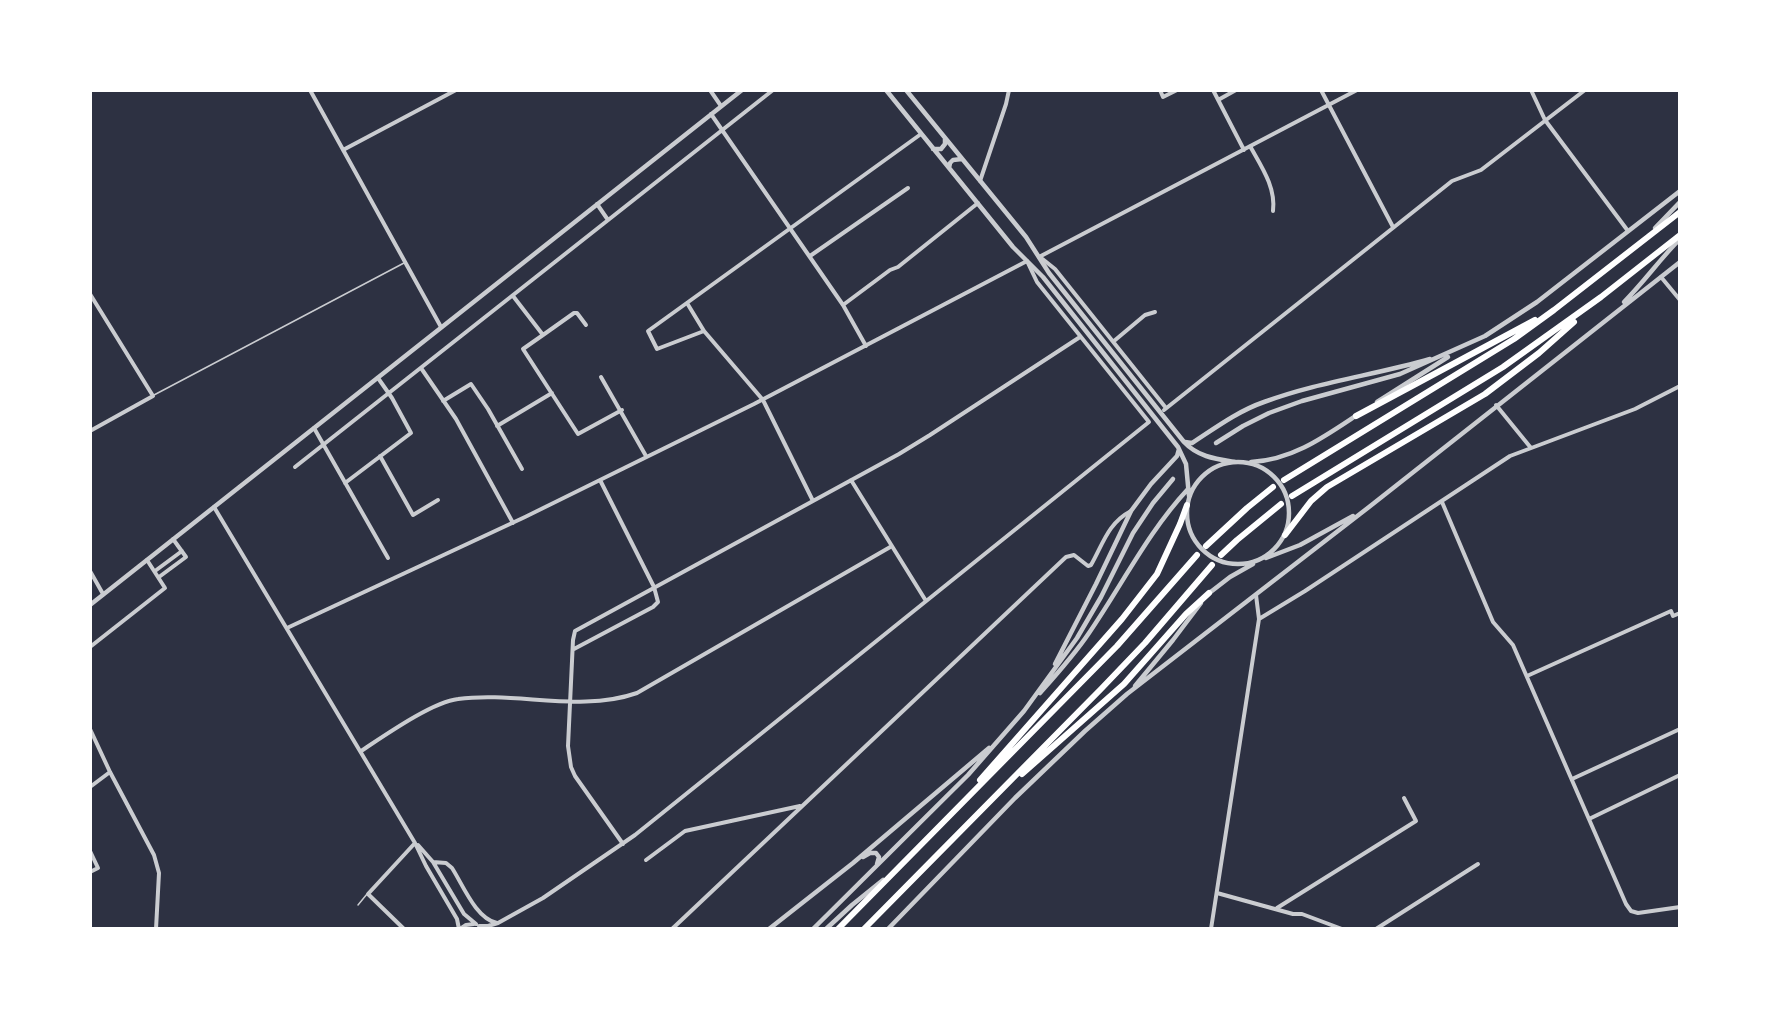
<!DOCTYPE html>
<style>
body{margin:0}
#map{position:relative;width:1770px;height:1019px;overflow:hidden;background:#2d3142;font-family:Helvetica,sans-serif}
canvas{display:block}
.frame{position:absolute;inset:0;border:92px solid #fff;pointer-events:none}
</style>
<div id="map">
<canvas width="1770" height="1019"></canvas>
<div class="frame"></div>
</div>
<script>
const c = document.querySelector('canvas').getContext('2d');
c.lineJoin = 'round';
function strokePath(path, color, width, dash) { c.strokeStyle = color; c.lineWidth = width; c.lineCap = dash ? 'butt' : 'round'; c.setLineDash(dash || []); c.stroke(path); }
strokePath(new Path2D(`
 M 154,395 L 404,263
 M 358,905 L 367,894`), '#caccd0', 1.5);
strokePath(new Path2D(`
 M 310,90 L 441,327
 M 710,90 L 721,106
 M 1160,90 L 1163,97 L 1177,90
 M 1213,90 L 1244,150
 M 1321,90 L 1393,227
 M 1531,90 L 1545,120 L 1628,231
 M 1218,100 L 1236,90
 M 711,114 L 843,305 L 866,346
 M 1250,146 C 1261,166 1276,187 1273,211
 M 343,150 L 456,90
 M 980,181 L 1006,104 L 1009,90
 M 597,204 L 608,220
 M 810,256 L 908,188
 M 1039,257 L 1357,90
 M 1040,257 L 1055,269 L 1166,408
 M 1661,277 L 1680,300
 M 90,294 L 153,396 L 90,431
 M 513,296 L 543,335 L 523,349 L 578,434 L 622,410
 M 687,303 L 704,331
 M 843,305 L 890,270 L 898,267 L 978,203
 M 543,335 L 574,313 L 577,313 L 586,325
 M 1114,341 L 1145,315 L 1155,312
 M 421,368 L 456,419 L 513,523
 M 601,377 L 646,456
 M 443,401 L 471,384 L 488,409 L 522,469
 M 1496,405 L 1531,448
 M 1164,410 L 1452,181 L 1481,170 L 1585,90
 M 497,426 L 552,393
 M 314,428 L 388,558
 M 380,456 L 413,515 L 438,500
 M 295,467 L 773,90
 M 851,480 L 926,601
 M 345,483 L 411,433 L 392,398 L 378,378
 M 813,501 L 763,400 L 704,331 L 657,349 L 648,331 L 921,134
 M 1442,502 L 1493,622 L 1513,645 L 1626,904 L 1631,911 L 1638,913 L 1680,907
 M 214,507 L 415,843 L 426,866 L 457,919 L 459,929
 M 90,571 L 103,594
 M 155,571 L 182,551
 M 159,577 L 186,557 L 173,539
 M 1259,619 L 1305,591 L 1510,456 L 1635,409 L 1680,386
 M 287,628 L 525,517 L 754,404 L 1027,261 L 1037,282 L 1149,422
 M 90,647 L 165,588 L 147,560
 M 574,649 L 653,607 L 658,602 L 654,587 L 600,480
 M 1527,676 L 1671,611 L 1673,616 L 1680,613
 M 90,729 L 110,772 L 154,855 L 159,873 L 156,929
 M 361,751 C 384,736 432,702 458,699 C 516,691 580,713 637,693 L 892,546
 M 1572,779 L 1680,729
 M 90,787 L 110,772
 M 1589,819 L 1680,775
 M 623,844 L 575,776 L 571,767 L 568,746 L 573,640 L 575,631 L 899,454 L 930,435 L 1080,337
 M 418,845 L 433,862 L 464,914 L 476,924
 M 90,851 L 98,868 L 90,872
 M 646,860 L 685,831 L 800,806
 M 433,862 L 446,863 L 452,868 C 463,885 476,919 497,923
 M 1217,893 L 1293,914 L 1302,914 L 1342,929
 M 1277,908 L 1416,821 L 1404,798
 M 479,926 L 488,926 L 498,923 L 543,898 L 635,835 L 1149,422
 M 404,929 L 368,894 L 415,843
 M 460,929 L 466,925 L 474,924
 M 672,929 L 1066,557 L 1074,555 L 1088,566 L 1091,565 C 1103,544 1108,523 1131,511
 M 1211,929 L 1259,619 L 1256,595
 M 1376,929 L 1478,864`), '#caccd0', 4);
strokePath(new Path2D(`
 M 886,90 L 1013,247 L 1043,277 L 1178,447 L 1186,464 L 1189,496
 M 906,90 L 1026,237 L 1049,273 L 1184,442 C 1198,457 1216,459 1235,462
 M 933,149 L 941,149 L 945,144 L 945,139
 M 949,168 L 950,163 L 953,160 L 962,159
 M 1655,228 L 1680,202
 M 1624,302 C 1644,282 1660,259 1680,239
 M 1377,402 L 1448,357
 M 1185,442 L 1192,443 C 1215,428 1238,411 1264,402 C 1318,382 1375,375 1430,359
 M 1216,443 L 1243,426 L 1269,413 L 1302,401 L 1400,374 L 1485,336 L 1537,302 L 1680,191
 M1187 513a51 51 0 1 1 102 0a51 51 0 1 1-102 0Z
 M 1251,462 C 1292,460 1324,437 1357,415
 M 1266,558 L 1300,545 L 1353,516
 M 1208,594 L 1230,577 L 1253,564
 M 90,605 L 742,90
 M 1055,664 L 1096,584 L 1131,511 L 1151,484 L 1177,456 L 1179,449
 M 1135,686 L 1173,640 L 1201,603
 M 1040,693 C 1057,674 1075,654 1089,633 C 1122,585 1148,532 1188,489
 M 863,857 L 870,853 L 876,853 L 879,857 L 877,864
 M 769,929 L 853,863 L 989,748
 M 813,929 L 968,775 L 1024,711 L 1077,638 L 1101,597 L 1133,533 L 1153,503 L 1173,479
 M 826,929 L 852,905 L 883,880
 M 888,929 L 1015,798 L 1085,731 L 1127,694 L 1369,507 L 1680,262`), '#caccd0', 4.5);
strokePath(new Path2D(`
 M 1356,416 L 1535,320
 M 1284,480 L 1514,339 L 1554,310 L 1680,212
 M 1292,496 L 1503,367 L 1601,297 L 1680,235
 M 1285,535 L 1311,501 L 1327,487 L 1485,394 L 1539,353 L 1574,322
 M 1206,546 L 1247,508 L 1273,487
 M 1221,555 L 1237,540 L 1281,504
 M 1022,774 L 1124,684 L 1186,614 L 1209,593
 M 980,780 L 1122,619 L 1157,574 L 1180,524 L 1187,505
 M 838,929 L 1117,646 L 1197,555
 M 864,929 L 1101,689 L 1145,643 L 1212,565`), '#fff', 6);
</script>
